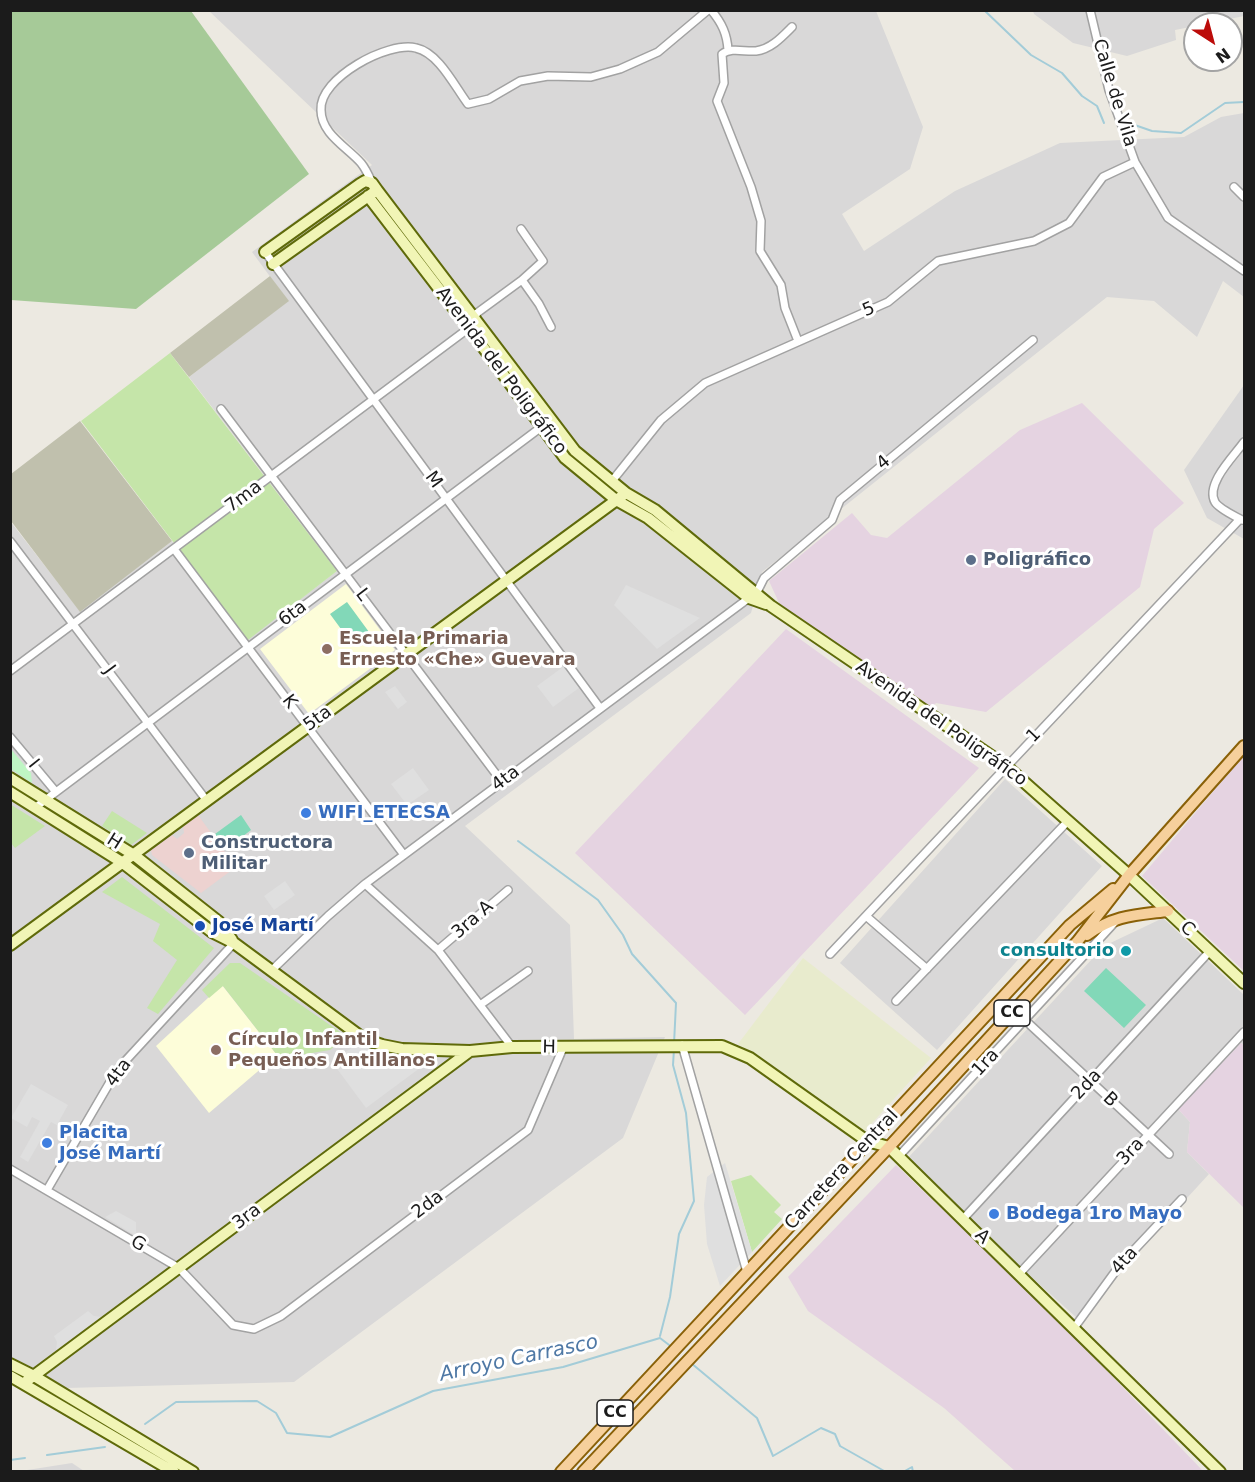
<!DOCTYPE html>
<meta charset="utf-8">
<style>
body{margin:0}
#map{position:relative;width:1255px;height:1482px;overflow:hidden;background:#ece9e1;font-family:"DejaVu Sans",sans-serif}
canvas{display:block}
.frame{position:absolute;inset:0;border:12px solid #1b1b1b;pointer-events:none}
.north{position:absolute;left:1183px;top:12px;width:60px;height:60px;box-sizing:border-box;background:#fff;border:2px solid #a4a4a4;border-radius:50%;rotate:144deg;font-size:16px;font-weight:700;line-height:24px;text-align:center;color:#1b1b1b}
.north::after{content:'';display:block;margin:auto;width:21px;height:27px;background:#bc0c0a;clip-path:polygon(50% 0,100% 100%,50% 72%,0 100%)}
</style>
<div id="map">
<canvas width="1255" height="1482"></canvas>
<div class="frame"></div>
<div class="north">N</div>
</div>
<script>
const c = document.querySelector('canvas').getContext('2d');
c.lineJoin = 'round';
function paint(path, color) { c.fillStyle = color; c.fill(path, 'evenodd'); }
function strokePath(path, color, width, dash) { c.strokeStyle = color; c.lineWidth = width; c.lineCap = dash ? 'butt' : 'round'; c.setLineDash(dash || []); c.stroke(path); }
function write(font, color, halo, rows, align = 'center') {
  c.font = font + ' "DejaVu Sans",sans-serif'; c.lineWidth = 6; c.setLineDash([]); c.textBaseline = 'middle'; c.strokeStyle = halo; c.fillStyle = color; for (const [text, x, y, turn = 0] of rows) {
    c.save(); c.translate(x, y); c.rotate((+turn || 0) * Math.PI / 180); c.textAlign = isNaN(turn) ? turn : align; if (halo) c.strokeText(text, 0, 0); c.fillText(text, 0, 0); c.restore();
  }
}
paint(new Path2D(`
 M 1244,10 L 1244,16 L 1205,24 L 1195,24 L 1195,26 L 1175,30 L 1176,40 L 1127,56 L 1073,43 L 1034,14 L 1033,11 Z
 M 209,11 L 876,11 L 923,127 L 910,169 L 842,214 L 864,251 L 955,191 L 1060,143 L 1184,137 L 1221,117 L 1244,113 L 1244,297 L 1223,281 L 1197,337 L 1154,301 L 1107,297 L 762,572 L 751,613 L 465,826 L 570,925 L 574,1039 L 665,1037 L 623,1138 L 294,1382 L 66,1388 L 11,1359 L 10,521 L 80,611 L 172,541 L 248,639 L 337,571 L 189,377 L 288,301 L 252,252 L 372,165 Z
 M 1244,385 L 1244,539 L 1207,518 L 1184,470 Z
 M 1005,779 L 1102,866 L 937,1050 L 840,963 Z
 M 1163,918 L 1244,995 L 1244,1045 L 1241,1043 L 1178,1109 L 1190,1122 L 1187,1152 L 1209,1174 L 1077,1318 L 961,1214 L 907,1159 L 1104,946 Z
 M 72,1463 L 84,1471 L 21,1471 Z`), '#d9d8d8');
paint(new Path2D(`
 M 198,815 L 236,867 L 201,893 L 152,855 L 151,850 L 172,835 L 177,839 L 184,833 L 183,826 Z`), '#edd2d0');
paint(new Path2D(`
 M 1082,403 L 1184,503 L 1154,529 L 1140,587 L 986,712 L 936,703 L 931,708 L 780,605 L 769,581 L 852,513 L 871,535 L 887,538 L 1020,430 Z
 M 786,629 L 979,768 L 745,1015 L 575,853 Z
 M 1244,755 L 1244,971 L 1142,876 Z
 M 1241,1043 L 1244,1045 L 1244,1208 L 1187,1152 L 1190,1122 L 1178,1109 Z
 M 896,1165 L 1059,1321 L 1203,1471 L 1015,1471 L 944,1408 L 808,1311 L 788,1277 Z`), '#e5d3e1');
paint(new Path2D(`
 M 346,584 L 395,650 L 309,714 L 260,649 Z
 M 222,985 L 277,1055 L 209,1113 L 156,1046 Z`), '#fdfdd9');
paint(new Path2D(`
 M 270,276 L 289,301 L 189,377 L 170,353 Z
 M 80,421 L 172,541 L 80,612 L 11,521 L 11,474 Z`), '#c0c0ad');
paint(new Path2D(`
 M 803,958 L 931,1058 L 864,1132 L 738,1044 Z`), '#e8ebcd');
paint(new Path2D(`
 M 170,353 L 337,571 L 248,640 L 81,421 Z
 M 10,804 L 45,826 L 15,848 L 11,843 Z
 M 112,811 L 147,833 L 131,845 L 102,826 Z
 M 122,877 L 214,948 L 158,1014 L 147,1008 L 177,960 L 153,941 L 160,924 L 102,892 Z
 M 230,963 L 240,963 L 346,1036 L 330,1050 L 306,1054 L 277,1055 L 223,986 L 209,998 L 202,990 Z
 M 751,1175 L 781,1205 L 774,1212 L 782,1219 L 752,1252 L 731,1181 Z`), '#c5e5a9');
paint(new Path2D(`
 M 10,11 L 191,11 L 309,174 L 136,309 L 11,300 Z`), '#a6ca98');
paint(new Path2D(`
 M 10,748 L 31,773 L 32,783 L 11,769 Z`), '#bff6c4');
paint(new Path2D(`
 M 347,602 L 369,632 L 352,644 L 330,614 Z
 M 241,815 L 251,830 L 226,849 L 215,834 Z
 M 1106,968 L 1146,1005 L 1124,1028 L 1084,991 Z`), '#82d8b8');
paint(new Path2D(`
 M 626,585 L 700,618 L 657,649 L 614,605 Z
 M 567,664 L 583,685 L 553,707 L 537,686 Z
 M 395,686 L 407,702 L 398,709 L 385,692 Z
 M 413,768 L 429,790 L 407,805 L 391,784 Z
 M 285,881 L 295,895 L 274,910 L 264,896 Z
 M 364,1039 L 402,1049 L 420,1059 L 424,1065 L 366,1108 L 332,1062 Z
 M 31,1084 L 68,1105 L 57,1125 L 51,1122 L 28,1162 L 20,1157 L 40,1121 L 32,1117 L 27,1127 L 11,1118 Z
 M 725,1163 L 752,1252 L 720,1286 L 707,1244 L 704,1205 L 707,1177 Z
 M 116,1211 L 136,1222 L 136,1236 L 105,1217 Z
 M 88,1311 L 94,1316 L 102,1317 L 56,1351 L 57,1342 L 54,1336 Z`), '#dfdfdf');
strokePath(new Path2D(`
 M 984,10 L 1031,55 L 1062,73 L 1082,96 L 1097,106 L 1104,123
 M 1126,122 L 1152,131 L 1181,133 L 1225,103 L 1244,102
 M 518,841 L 598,900 L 623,935 L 632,954 L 676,1003 L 674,1044
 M 660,1336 L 670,1297 L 679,1234 L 694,1201 L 686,1113 L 673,1065 L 674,1049
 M 691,1363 L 757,1418 L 773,1456 L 821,1428 L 835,1434 L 840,1446 L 886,1472
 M 145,1424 L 176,1402 L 257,1401 L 276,1413 L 287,1433 L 330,1437 L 433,1391 L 563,1367 L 660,1338 L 673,1348
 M 47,1455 L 105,1447
 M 10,1460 L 25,1458
 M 903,1472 L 912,1467 L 913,1472`), '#a3ccd8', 2);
const street = new Path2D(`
 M 711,10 C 722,23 727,34 728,50
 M 1090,10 L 1109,90 L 1135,162 L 1168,218 L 1244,271
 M 792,27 C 782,37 771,49 756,51 C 744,52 732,47 722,54 L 724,83 L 717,101 L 751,187 L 761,221 L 760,251 L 781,285 L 785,308 L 798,341
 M 372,183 C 369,176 366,169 361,163 C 347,147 321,134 321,110 C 319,78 388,41 416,48 C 439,53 455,87 468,104 L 489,99 L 520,81 L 548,76 L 591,77 L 620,69 L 658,52 L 708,10
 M 1234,187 L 1244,197
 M 265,252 L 600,708
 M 522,280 L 539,304 L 551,327
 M 221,409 L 502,782
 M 612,481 L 661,420 L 705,383 L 888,302 L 938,261 L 1034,241 L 1069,223 L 1103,177 L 1135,162
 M 1242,520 C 1235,516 1219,509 1215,502 C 1205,484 1234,456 1244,442
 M 10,541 L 207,801
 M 174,549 L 404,855
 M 10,671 L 469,328 L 477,313 L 522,280 L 543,261 L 521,229
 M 10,737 L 56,792
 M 36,807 L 544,425
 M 365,884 L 438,950 L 512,1047
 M 866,916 L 927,969
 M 438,950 L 508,890
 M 830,954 L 1240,519
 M 272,970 L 328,916 L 365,884 L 757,592 L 764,578 L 832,520 L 840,500 L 1033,340
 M 896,1001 L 1068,821
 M 480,1005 L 528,971
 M 1026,1021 L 1169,1154
 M 682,1045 L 747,1272
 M 899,1156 L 1115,922
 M 10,1169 L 179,1268 L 233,1325 L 254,1329 L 281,1316 L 528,1130 L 563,1048
 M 47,1190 L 117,1070 L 234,943
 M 963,1219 L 1210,951
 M 1019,1274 L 1244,1032
 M 1074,1328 L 1120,1265 L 1182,1199`);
const secondary = new Path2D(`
 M 377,190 L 575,451 L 626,493 L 655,510 L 771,606 L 1006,766 L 1129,875 L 1244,983
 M 368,196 L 469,328 L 565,458 L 616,500 L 648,518 L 749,598 L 766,604
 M 265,252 L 360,184 L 365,181 L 372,183 L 377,190 L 273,264
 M 10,778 L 134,855 L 219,922 L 232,940
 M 10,792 L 123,863 L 212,932 L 234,943 L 364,1039 L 382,1045 L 402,1049 L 470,1051 L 512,1047 L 722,1046 L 750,1058 L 867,1141 L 889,1147 L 1220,1472
 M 10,945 L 626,493
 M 10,1364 L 34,1376 L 193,1472
 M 10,1376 L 174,1472
 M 24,1383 L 470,1051`);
const primary = new Path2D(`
 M 1087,935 C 1114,915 1136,915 1168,911
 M 561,1472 L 1070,925 L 1113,889
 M 583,1472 L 889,1147 L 1077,942 L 1129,875 L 1244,746`);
strokePath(street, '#a2a2a2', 10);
strokePath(secondary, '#5f6a0a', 14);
strokePath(primary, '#8a6108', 14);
strokePath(street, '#fff', 7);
strokePath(secondary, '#f1f5b6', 10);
strokePath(primary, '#f6d09c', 10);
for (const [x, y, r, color] of [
 [971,560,6,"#5c6f8a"],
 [327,649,6,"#8d6e63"],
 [306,813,6,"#3f7fe0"],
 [189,853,6,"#5c6f8a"],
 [200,926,6,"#1a4fb4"],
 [1126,951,6,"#0f9aa8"],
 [216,1050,6,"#8d6e63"],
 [47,1143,6,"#3f7fe0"],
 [994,1214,6,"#3f7fe0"]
]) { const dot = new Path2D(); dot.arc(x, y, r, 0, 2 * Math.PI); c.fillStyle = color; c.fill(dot); strokePath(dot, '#fff', 2); }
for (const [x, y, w] of [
 [1012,1013,36],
 [615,1413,36]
]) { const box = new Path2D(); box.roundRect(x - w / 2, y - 13, w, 26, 4.5); c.fillStyle = '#fff'; c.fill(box); strokePath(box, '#1b1b1b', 1.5); }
write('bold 16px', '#1b1b1b', null, [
 ["CC",1012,1013],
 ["CC",615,1413]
]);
write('18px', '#1b1b1b', '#fff', [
 ["Calle de Vila",1114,93,73],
 ["5",869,310,-23],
 ["Avenida del Poligráfico",501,371,53],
 ["4",884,463,-40],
 ["M",433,480,54],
 ["7ma",244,497,-37],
 ["L",362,595,53],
 ["6ta",293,614,-37],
 ["J",109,670,53],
 ["K",289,702,53],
 ["5ta",318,719,-36],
 ["Avenida del Poligráfico",941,724,35],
 ["1",1034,736,-46],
 ["I",33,764,51],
 ["4ta",506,779,-37],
 ["H",114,842,32],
 ["3ra A",473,920,-41],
 ["C",1187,929,43],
 ["H",549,1048,1],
 ["1ra",986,1063,-47],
 ["4ta",119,1073,-54],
 ["2da",1087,1085,-47],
 ["B",1110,1100,43],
 ["3ra",1131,1152,-47],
 ["Carretera Central",842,1170,-47],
 ["2da",428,1205,-37],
 ["3ra",247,1217,-37],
 ["A",982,1237,44],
 ["G",138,1244,31],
 ["4ta",1125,1261,-49]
]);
write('bold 18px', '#4e5e75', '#fff', [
 ["Poligráfico",983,560],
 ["Constructora",201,843],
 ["Militar",201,864]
], 'left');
write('bold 18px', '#785e54', '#fff', [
 ["Escuela Primaria",339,639],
 ["Ernesto «Che» Guevara",339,660],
 ["Círculo Infantil",228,1040],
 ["Pequeños Antillanos",228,1061]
], 'left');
write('bold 18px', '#366cbe', '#fff', [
 ["WIFI_ETECSA",318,813],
 ["Placita",59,1133],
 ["José Martí",59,1154],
 ["Bodega 1ro Mayo",1006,1214]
], 'left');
write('bold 18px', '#164399', '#fff', [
 ["José Martí",212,926]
], 'left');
write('bold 18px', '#0d838f', '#fff', [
 ["consultorio",1114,951]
], 'right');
write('italic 20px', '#4e78a5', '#fff', [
 ["Arroyo Carrasco",519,1359,-12]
]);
</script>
